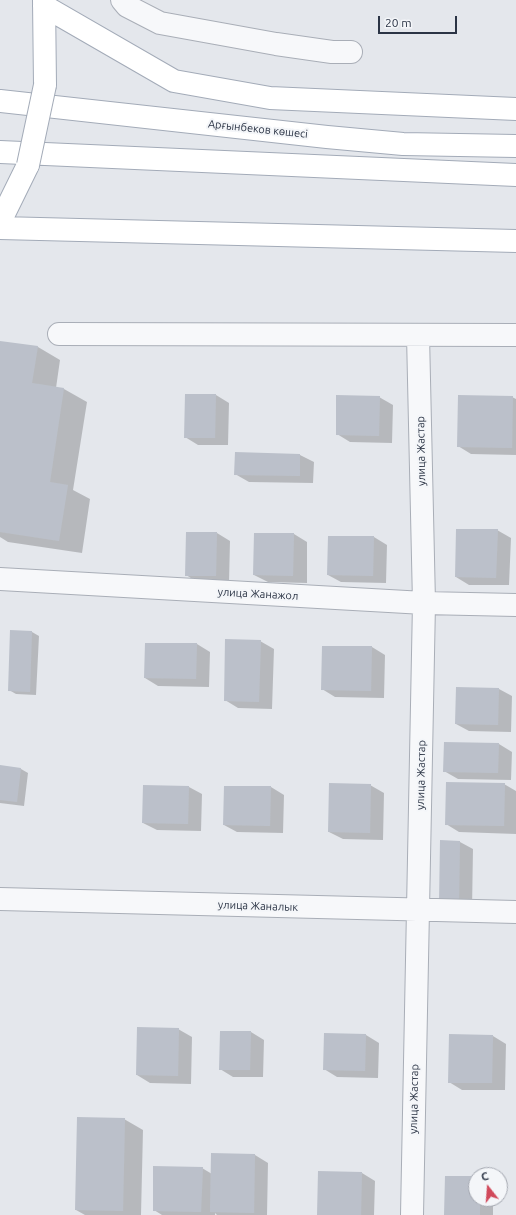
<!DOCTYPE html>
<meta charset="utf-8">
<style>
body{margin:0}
#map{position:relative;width:516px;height:1215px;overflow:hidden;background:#e4e7ec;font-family:Ubuntu,sans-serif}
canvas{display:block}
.north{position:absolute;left:468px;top:1167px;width:40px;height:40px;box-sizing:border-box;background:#f4f6f9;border:1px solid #a4a8b1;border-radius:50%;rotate:343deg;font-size:11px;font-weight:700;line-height:16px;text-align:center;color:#2b3445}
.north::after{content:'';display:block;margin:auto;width:14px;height:18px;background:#d1495b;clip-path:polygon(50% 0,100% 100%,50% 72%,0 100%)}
.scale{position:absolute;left:378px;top:16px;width:79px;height:18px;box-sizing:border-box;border:2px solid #2b3445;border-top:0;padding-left:5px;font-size:12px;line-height:14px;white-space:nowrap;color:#2b3445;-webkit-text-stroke:3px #f4f6f9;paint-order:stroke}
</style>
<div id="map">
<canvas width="516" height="1215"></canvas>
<div class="north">С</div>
<div class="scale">20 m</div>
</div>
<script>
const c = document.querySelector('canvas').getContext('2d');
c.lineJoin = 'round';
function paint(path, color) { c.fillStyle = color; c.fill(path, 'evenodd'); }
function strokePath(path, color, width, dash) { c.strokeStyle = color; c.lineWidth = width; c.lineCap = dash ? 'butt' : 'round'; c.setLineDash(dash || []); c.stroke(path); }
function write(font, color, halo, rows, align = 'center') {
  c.font = font + ' Ubuntu,sans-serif'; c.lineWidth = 4; c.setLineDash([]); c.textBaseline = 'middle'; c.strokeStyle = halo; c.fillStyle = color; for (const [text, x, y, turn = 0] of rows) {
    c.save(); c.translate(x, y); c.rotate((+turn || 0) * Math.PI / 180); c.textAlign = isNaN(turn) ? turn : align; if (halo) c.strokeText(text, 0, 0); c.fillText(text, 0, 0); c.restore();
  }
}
paint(new Path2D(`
 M 0,342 L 38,347 L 60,360 L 56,388 L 64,389 L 87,402 L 73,490 L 90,499 L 82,553 L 8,542 L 0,537 Z
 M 216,395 L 229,403 L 228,445 L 198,445 L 185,437 Z
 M 379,397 L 393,405 L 392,443 L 350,442 L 337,434 Z
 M 512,397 L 516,399 L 516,455 L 471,454 L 458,446 Z
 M 236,454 L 300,455 L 314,462 L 313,483 L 249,482 L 235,474 Z
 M 497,530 L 511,538 L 509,585 L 469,585 L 456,577 Z
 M 217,533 L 230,541 L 229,583 L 199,583 L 186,575 Z
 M 255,534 L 294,534 L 307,542 L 307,583 L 268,582 L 254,575 Z
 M 374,537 L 387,545 L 386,583 L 341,582 L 328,575 Z
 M 11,631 L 32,632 L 39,636 L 36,695 L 16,694 L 9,690 Z
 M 260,641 L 274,649 L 272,709 L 238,708 L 225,700 Z
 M 197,644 L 210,652 L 209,687 L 158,686 L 145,678 Z
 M 323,647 L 372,647 L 385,655 L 384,698 L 335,697 L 322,689 Z
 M 499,689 L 512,696 L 511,732 L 469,731 L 456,724 Z
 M 499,744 L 512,752 L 511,780 L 458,779 L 444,771 Z
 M 0,766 L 21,769 L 28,773 L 24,806 L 0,803 Z
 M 504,784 L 516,791 L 516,834 L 459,832 L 446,824 Z
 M 370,785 L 384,793 L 383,840 L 343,839 L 329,832 Z
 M 189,787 L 202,794 L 201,831 L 157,830 L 143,823 Z
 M 271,787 L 284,795 L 283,833 L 237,832 L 224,825 Z
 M 441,841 L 460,842 L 473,849 L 472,910 L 453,910 Z
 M 178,1029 L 192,1037 L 191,1084 L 150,1083 L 137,1075 Z
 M 251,1032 L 264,1040 L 263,1077 L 233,1077 L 220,1069 Z
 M 366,1035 L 379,1043 L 378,1078 L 337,1077 L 324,1069 Z
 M 493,1036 L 506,1044 L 505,1090 L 462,1090 L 449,1082 Z
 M 124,1119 L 143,1130 L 141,1215 L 85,1215 L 76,1210 Z
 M 212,1154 L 255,1155 L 268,1163 L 267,1215 L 217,1215 L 215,1213 L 215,1215 L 162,1215 L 154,1210 L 202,1168 L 212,1174 Z
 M 362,1173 L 375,1181 L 374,1215 L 320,1215 Z
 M 476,1177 L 476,1199 L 493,1199 L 493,1215 L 445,1215 Z`), '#0003');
paint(new Path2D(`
 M 0,341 L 38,346 L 32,383 L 64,388 L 50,482 L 68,485 L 59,541 L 0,532 Z
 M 185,394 L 216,394 L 215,438 L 184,438 Z
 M 336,395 L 380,396 L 379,436 L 336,435 Z
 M 458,395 L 513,396 L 512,448 L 457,447 Z
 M 235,452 L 300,454 L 300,476 L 234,475 Z
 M 456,529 L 498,529 L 496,578 L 455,577 Z
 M 186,532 L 217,532 L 216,576 L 185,576 Z
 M 254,533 L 294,533 L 293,576 L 253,575 Z
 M 328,536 L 374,536 L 373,576 L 327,575 Z
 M 10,630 L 32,631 L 30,692 L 8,691 Z
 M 225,639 L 261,640 L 259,702 L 224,701 Z
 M 145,643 L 197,643 L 196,679 L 144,678 Z
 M 322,646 L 372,646 L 371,691 L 321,690 Z
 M 456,687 L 499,688 L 498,725 L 455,724 Z
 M 444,742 L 499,743 L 498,773 L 443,772 Z
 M 0,765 L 21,768 L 17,802 L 0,800 Z
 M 446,782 L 505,783 L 504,826 L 445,825 Z
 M 329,783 L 371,784 L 370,833 L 328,832 Z
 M 143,785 L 189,786 L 188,824 L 142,823 Z
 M 224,786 L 271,786 L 270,826 L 223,825 Z
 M 440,840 L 460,841 L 459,903 L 439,903 Z
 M 137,1027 L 179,1028 L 178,1076 L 136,1075 Z
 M 220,1031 L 251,1031 L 250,1070 L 219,1070 Z
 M 324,1033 L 366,1034 L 365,1071 L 323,1070 Z
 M 449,1034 L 493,1035 L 492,1083 L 448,1083 Z
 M 77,1117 L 125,1118 L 123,1211 L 75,1210 Z
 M 211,1153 L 255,1154 L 254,1213 L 210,1212 Z
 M 153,1166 L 203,1167 L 201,1212 L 153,1211 Z
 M 318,1171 L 362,1172 L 361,1215 L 317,1215 Z
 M 445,1176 L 476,1176 L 476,1199 L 480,1199 L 480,1215 L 444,1215 Z`), '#bbc0ca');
const minor = new Path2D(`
 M 122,0 L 127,6 L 160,23 L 276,44 L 332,52 L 351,52
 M 59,334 L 516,335
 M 0,579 L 424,603 L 516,605
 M 0,899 L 516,912
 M 412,1215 L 424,603 L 418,335`);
const major = new Path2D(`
 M 44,0 L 45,85
 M 44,6 L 174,81 L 270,98 L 516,109
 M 0,101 L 327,137 L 403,144 L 516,146
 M 0,152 L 516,175
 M 0,222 L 28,165
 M 0,228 L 516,241`);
strokePath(minor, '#a9aeb7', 24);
strokePath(major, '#a3abb8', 24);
strokePath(minor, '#f7f8fa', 22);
strokePath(major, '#fff', 22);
const majorBridge = new Path2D(`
 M 28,165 L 45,85`);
strokePath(majorBridge, '#a3abb8', 24, []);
strokePath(majorBridge, '#fff', 22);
write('11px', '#2b3445', '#f4f6f9', [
 ["Арғынбеков көшесі",258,129,6],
 ["улица Жастар",421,451,-91],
 ["улица Жанажол",258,594,3],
 ["улица Жастар",421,775,-89],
 ["улица Жаналык",258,906,2],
 ["улица Жастар",414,1099,-89]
]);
</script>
